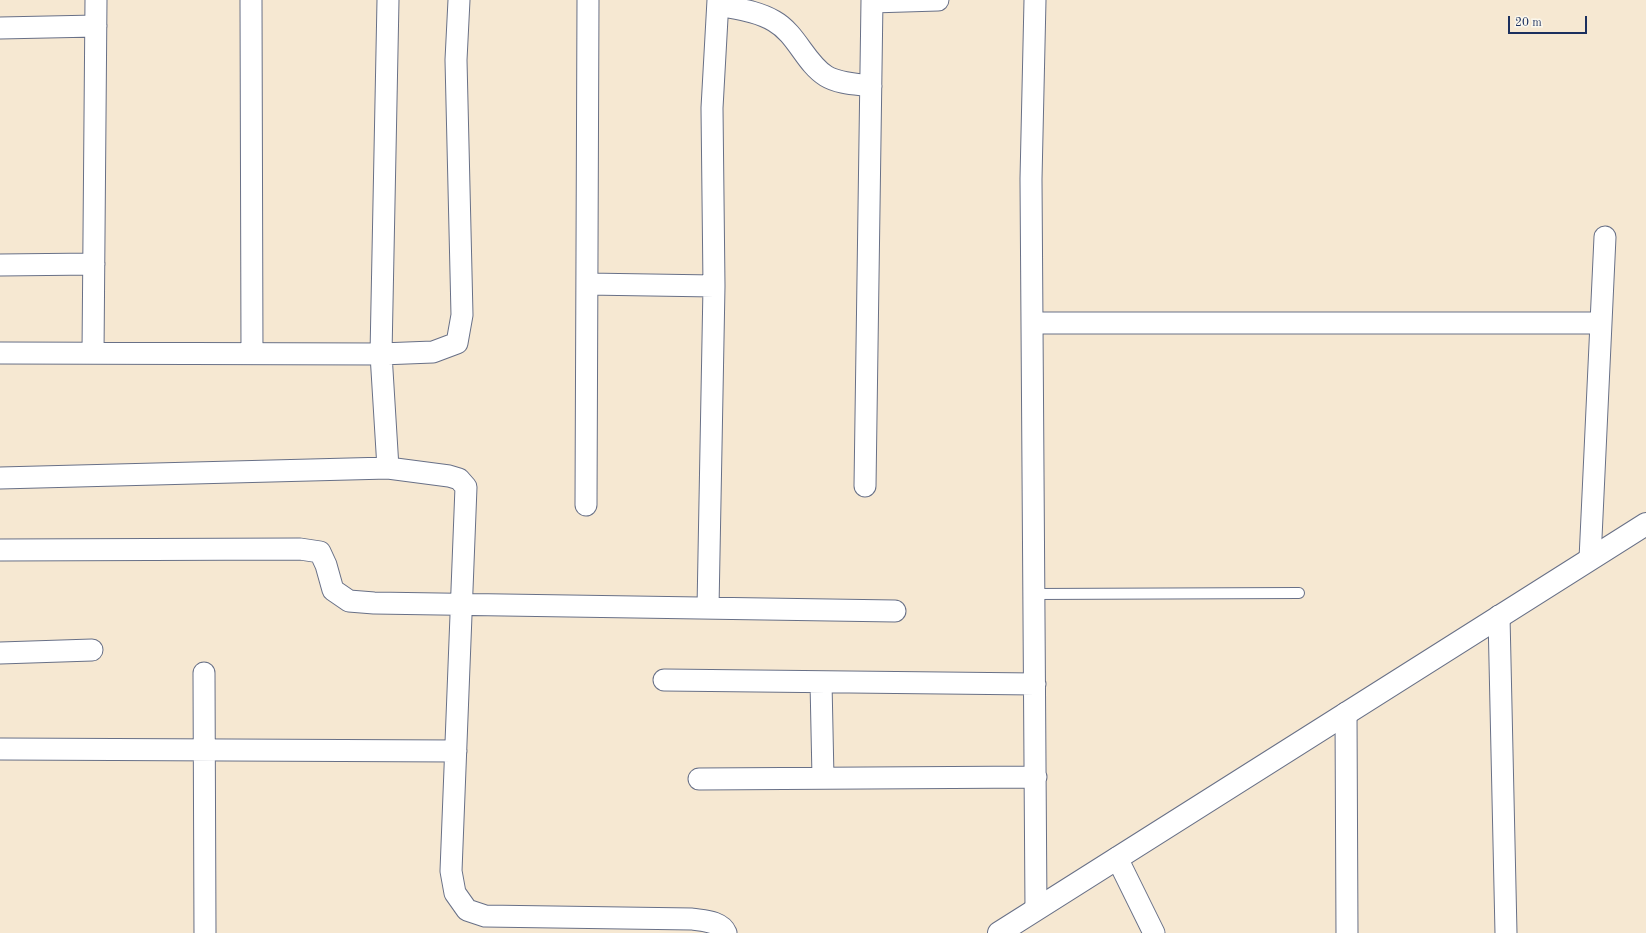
<!DOCTYPE html>
<style>
body{margin:0}
#map{position:relative;width:1646px;height:933px;overflow:hidden;background:#f6e8d2;font-family:"Old Standard TT",serif}
canvas{display:block}
.scale{position:absolute;left:1508px;top:16px;width:79px;height:18px;box-sizing:border-box;border:2px solid #1b2f5e;border-top:0;padding-left:5px;font-size:12px;line-height:14px;white-space:nowrap;color:#1b2f5e;-webkit-text-stroke:3px #fbf7ec;paint-order:stroke}
</style>
<div id="map">
<canvas width="1646" height="933"></canvas>
<div class="scale">20 m</div>
</div>
<script>
const c = document.querySelector('canvas').getContext('2d');
c.lineJoin = 'round';
function strokePath(path, color, width, dash) { c.strokeStyle = color; c.lineWidth = width; c.lineCap = dash ? 'butt' : 'round'; c.setLineDash(dash || []); c.stroke(path); }
const lane = new Path2D(`
 M 1034,594 L 1299,593`);
const street = new Path2D(`
 M 251,0 L 252,353
 M 388,0 L 381,354 L 388,468 L 449,476 L 459,479 L 466,487 L 451,871 L 455,893 L 467,910 L 485,916 L 692,919 C 704,921 721,921 726,933
 M 1035,0 L 1031,179 L 1036,909
 M 872,2 L 938,0
 M 718,5 C 737,9 757,11 774,21 C 797,34 805,63 826,76 C 839,84 857,84 871,86
 M 0,28 L 96,26
 M 0,265 L 94,264
 M 587,284 L 714,286 L 708,608
 M 714,286 L 712,108 L 718,0
 M 1032,323 L 1601,323
 M 0,353 L 381,354 L 433,352 L 457,343 L 462,315 L 456,60 L 459,0
 M 93,353 L 96,0
 M 0,478 L 388,468
 M 865,486 L 872,0
 M 586,505 L 588,0
 M 0,550 L 300,549 L 320,552 L 326,565 L 333,590 L 349,601 L 374,603 L 895,611
 M 1590,559 L 1605,237
 M 1499,616 L 1506,933
 M 0,653 L 92,650
 M 204,673 L 205,933
 M 664,680 L 1035,684
 M 821,682 L 823,778
 M 1346,713 L 1347,933
 M 0,749 L 456,751
 M 699,779 L 1036,777
 M 1117,858 L 1154,933`);
const secondary = new Path2D(`
 M 999,933 L 1646,524`);
strokePath(lane, '#687087', 12);
strokePath(street, '#687087', 23);
strokePath(secondary, '#687087', 24);
strokePath(lane, '#fff', 10);
strokePath(street, '#fff', 21);
strokePath(secondary, '#fff', 22);
</script>
